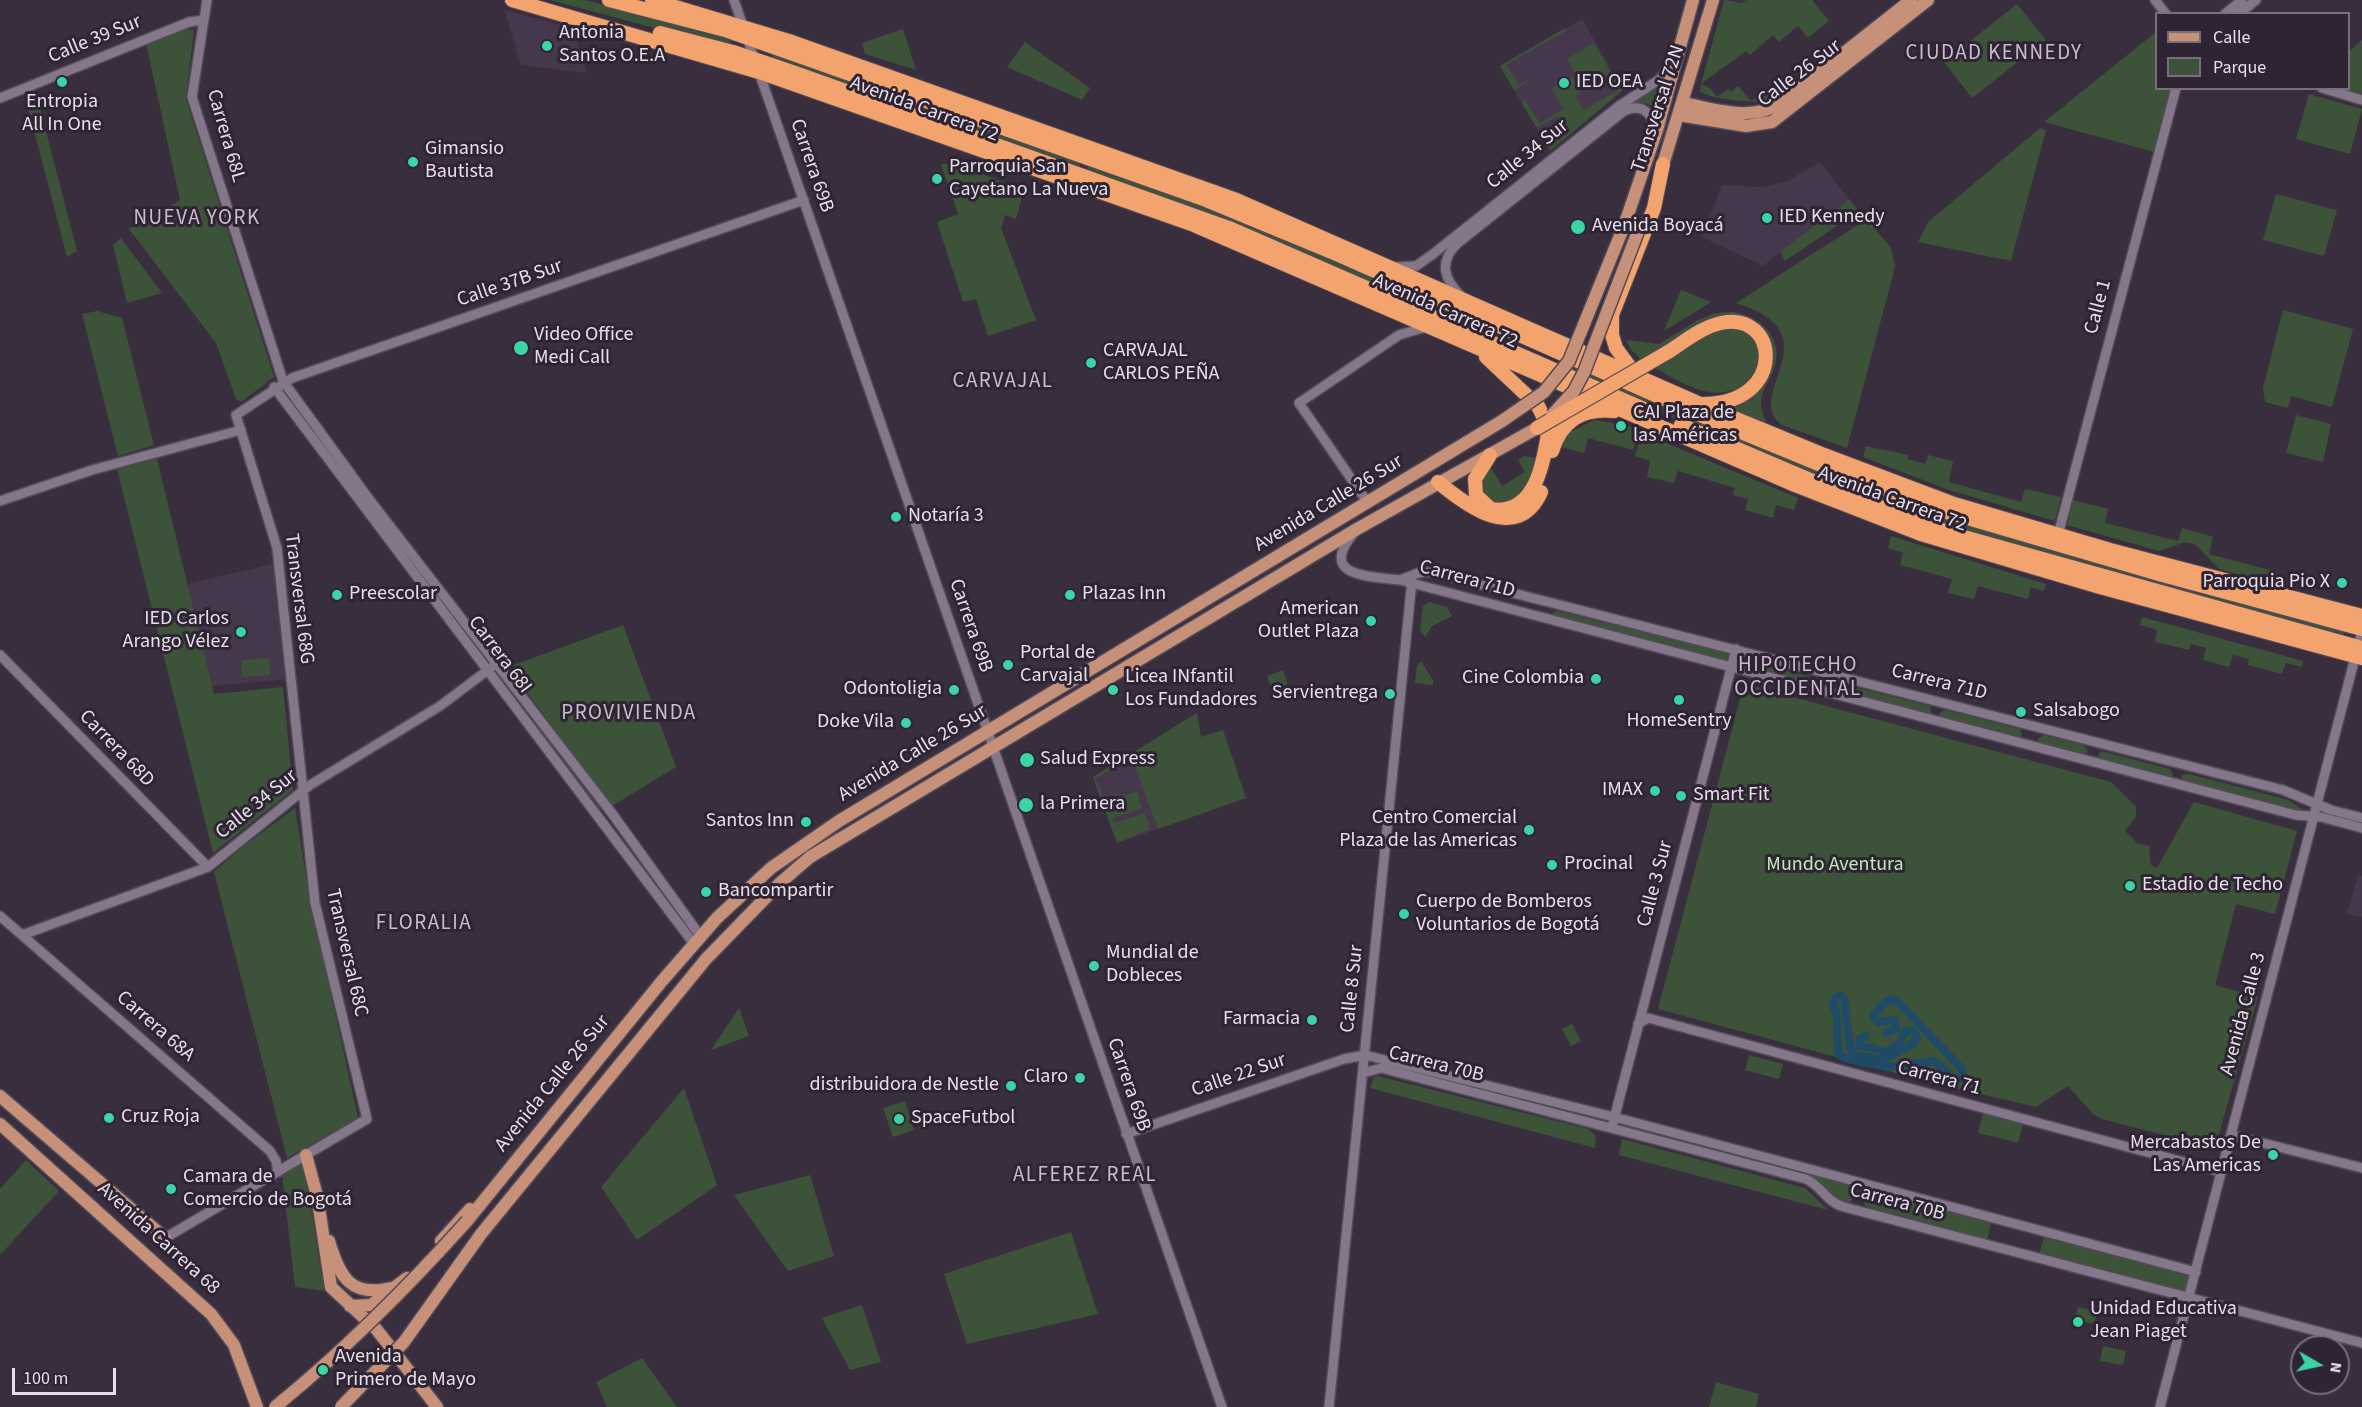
<!DOCTYPE html>
<meta charset="utf-8">
<style>
body{margin:0}
#map{position:relative;width:2362px;height:1407px;overflow:hidden;background:#392e3e;font-family:"Source Sans 3",sans-serif}
canvas{display:block}
.legend{position:absolute;left:2155px;top:12px;width:195px;height:78px;box-sizing:border-box;background:#2f2433;border:2px solid #786f7c;margin:0;padding:8px 10px;list-style:none;font-size:18px;color:#e6dfe9}
.legend li{display:flex;align-items:center;gap:12px;height:30px}
.legend b{width:30px;border:2px solid #786f7c}
.north{position:absolute;left:2290px;top:1335px;width:60px;height:60px;box-sizing:border-box;background:#2f2433;border:2px solid #786f7c;border-radius:50%;rotate:99deg;font-size:16px;font-weight:700;line-height:24px;text-align:center;color:#e6dfe9}
.north::after{content:'';display:block;margin:auto;width:21px;height:27px;background:#3ad4a5;clip-path:polygon(50% 0,100% 100%,50% 72%,0 100%)}
.scale{position:absolute;left:12px;top:1368px;width:104px;height:27px;box-sizing:border-box;border:3px solid #e6dfe9;border-top:0;padding-left:8px;font-size:18px;line-height:21px;white-space:nowrap;color:#e6dfe9;-webkit-text-stroke:4px #2f2433;paint-order:stroke}
</style>
<div id="map">
<canvas width="2362" height="1407"></canvas>
<ul class="legend">
<li><b style="height:8px;background:#c69178"></b>Calle</li>
<li><b style="height:16px;background:#3c5339"></b>Parque</li>
</ul>
<div class="north">N</div>
<div class="scale">100 m</div>
</div>
<script>
const c = document.querySelector('canvas').getContext('2d');
c.lineJoin = 'round';
function paint(path, color) { c.fillStyle = color; c.fill(path, 'evenodd'); }
function strokePath(path, color, width, dash) { c.strokeStyle = color; c.lineWidth = width; c.lineCap = dash ? 'butt' : 'round'; c.setLineDash(dash || []); c.stroke(path); }
function write(font, color, halo, rows, align = 'center') {
  c.font = font + ' "Source Sans 3",sans-serif'; c.lineWidth = 6; c.setLineDash([]); c.textBaseline = 'middle'; c.strokeStyle = halo; c.fillStyle = color; for (const [text, x, y, turn = 0] of rows) {
    c.save(); c.translate(x, y); c.rotate((+turn || 0) * Math.PI / 180); c.textAlign = isNaN(turn) ? turn : align; if (halo) c.strokeText(text, 0, 0); c.fillText(text, 0, 0); c.restore();
  }
}
paint(new Path2D(`
 M 504,10 L 573,28 L 587,73 L 521,65 Z
 M 1582,19 L 1623,90 L 1550,151 L 1500,66 Z
 M 1820,162 L 1849,199 L 1763,266 L 1702,237 L 1722,185 L 1760,187 L 1786,182 Z
 M 276,563 L 287,679 L 212,686 L 187,584 Z
 M 1132,753 L 1137,761 L 1158,829 L 1117,843 L 1093,777 Z
 M 2358,875 L 2362,876 L 2362,917 L 2347,914 Z`), '#45374c');
paint(new Path2D(`
 M 550,0 L 585,0 L 732,38 L 730,44 L 689,33 L 677,34 Z
 M 1724,0 L 1742,3 L 1746,0 L 1812,0 L 1829,21 L 1808,38 L 1798,26 L 1779,42 L 1773,35 L 1750,55 L 1746,51 L 1701,84 L 1710,88 L 1717,97 L 1728,89 L 1731,92 L 1738,86 L 1751,101 L 1774,86 L 1779,92 C 1774,96 1769,100 1762,101 C 1750,103 1707,99 1700,91 L 1701,84 Z
 M 2017,4 L 2046,40 L 1972,98 L 1944,62 Z
 M 1565,28 L 1566,31 L 1507,64 L 1518,85 L 1528,80 L 1529,81 L 1514,90 L 1500,66 Z
 M 185,29 L 194,30 L 186,99 L 274,377 L 241,402 L 236,399 L 216,343 L 129,229 L 180,200 L 146,43 Z
 M 903,29 L 916,70 L 865,54 L 862,43 Z
 M 2156,32 L 2156,88 L 2171,89 L 2154,152 L 2044,122 Z
 M 2362,40 L 2362,96 L 2334,89 L 2348,88 L 2349,51 Z
 M 1025,42 L 1090,88 L 1082,100 L 1007,67 Z
 M 1594,43 L 1612,75 L 1585,91 L 1567,59 Z
 M 772,53 L 1082,159 L 1078,169 L 771,59 Z
 M 1614,76 L 1623,90 L 1550,151 L 1544,141 L 1565,128 L 1558,116 L 1537,128 L 1521,102 L 1525,100 L 1540,123 L 1563,109 L 1552,88 L 1573,77 L 1581,93 L 1575,96 L 1583,110 L 1618,90 L 1611,77 Z
 M 1665,78 L 1656,109 L 1645,103 L 1626,104 Z
 M 35,89 L 77,251 L 67,257 L 24,92 Z
 M 2309,94 L 2362,109 L 2350,154 L 2296,139 Z
 M 2040,128 L 2046,130 L 2011,261 L 1918,242 L 1928,222 Z
 M 1090,161 L 1211,204 L 1465,316 L 1464,318 L 1413,295 L 1375,286 L 1257,234 L 1086,172 Z
 M 951,162 L 1024,190 L 1016,219 L 1005,215 L 1001,228 L 1036,320 L 988,336 L 976,299 L 963,302 L 937,222 L 958,214 L 941,165 Z
 M 2276,194 L 2337,210 L 2324,256 L 2263,240 Z
 M 1849,199 L 1859,211 L 1785,261 L 1780,252 Z
 M 1867,219 L 1891,248 L 1895,267 L 1847,448 L 1782,425 C 1741,394 1837,335 1736,303 Z
 M 121,238 L 162,293 L 127,303 L 113,245 Z
 M 1681,290 L 1711,302 L 1664,331 Z
 M 2283,310 L 2353,329 L 2332,407 L 2291,396 L 2288,408 L 2265,402 L 2263,388 Z
 M 97,311 L 122,318 L 154,445 L 118,456 L 82,314 Z
 M 1734,312 C 1762,317 1785,339 1774,369 C 1770,380 1762,390 1761,400 C 1760,408 1764,417 1767,423 L 1731,409 L 1753,394 L 1770,356 L 1739,318 L 1644,362 L 1631,350 L 1626,340 L 1659,344 L 1698,320 L 1716,313 Z
 M 1735,325 L 1757,338 L 1760,368 L 1743,393 L 1734,389 C 1707,402 1675,378 1651,366 L 1708,332 Z
 M 1561,358 L 1829,472 L 1825,482 L 1556,368 Z
 M 2296,415 L 2331,424 L 2323,462 L 2286,453 Z
 M 1594,420 L 1639,428 L 1633,450 L 1588,438 L 1584,453 L 1562,447 L 1569,433 Z
 M 1642,433 L 1798,498 L 1794,510 L 1776,505 L 1773,518 L 1745,510 L 1748,499 L 1733,495 L 1735,488 L 1678,471 L 1674,483 L 1647,477 L 1650,461 L 1635,456 Z
 M 1866,446 L 1908,455 L 1908,459 L 1925,464 L 1928,455 L 1953,461 L 1949,482 L 2021,502 L 2025,489 L 2061,497 L 2055,521 L 1949,490 L 1863,457 Z
 M 1524,456 L 1536,458 L 1532,483 L 1513,504 L 1487,503 L 1478,485 L 1489,464 L 1502,486 L 1525,472 L 1518,460 Z
 M 157,459 L 214,694 L 283,687 L 293,790 L 213,853 L 117,469 Z
 M 1866,486 L 2345,629 L 2343,636 L 2033,553 L 1861,497 Z
 M 2073,500 L 2108,509 L 2105,523 L 2178,541 L 2182,528 L 2213,537 L 2209,554 L 2277,572 L 2275,585 L 2219,569 L 2195,544 L 2185,542 L 2159,551 L 2067,525 Z
 M 1891,536 L 2046,584 L 2044,591 L 2031,587 L 2028,599 L 1978,586 L 1974,599 L 1948,593 L 1952,579 L 1900,565 L 1903,553 L 1888,548 Z
 M 1429,602 L 1447,607 L 1452,616 L 1432,626 L 1425,637 L 1420,630 L 1423,606 Z
 M 1558,611 L 1604,623 L 1621,624 L 1728,652 L 1730,660 L 1727,662 L 1553,617 L 1553,613 Z
 M 2142,617 L 2303,661 L 2302,667 L 2286,663 L 2282,674 L 2248,665 L 2249,659 L 2233,655 L 2229,667 L 2203,660 L 2206,648 L 2191,644 L 2189,650 L 2155,642 L 2157,630 L 2140,625 Z
 M 623,625 L 676,767 L 612,806 L 508,667 Z
 M 269,658 L 270,675 L 242,677 L 241,660 Z
 M 1421,661 L 1433,680 L 1433,685 L 1415,683 L 1417,666 Z
 M 1745,661 L 1828,681 L 1831,688 L 1829,690 L 1739,666 L 1740,662 Z
 M 1283,670 L 1291,695 L 1276,700 L 1267,676 Z
 M 506,681 L 603,807 L 600,809 L 503,683 Z
 M 1744,684 L 2111,782 L 2136,807 L 2136,817 L 2125,831 L 2137,843 L 2149,846 L 2151,865 L 2157,868 L 2194,802 L 2297,831 L 2275,914 L 2236,904 L 2215,985 L 2258,997 L 2215,1148 L 2102,1119 L 2093,1114 L 2068,1086 L 2036,1107 L 1933,1083 L 1658,1009 Z
 M 1845,685 L 1930,706 L 1931,713 L 1930,715 L 1840,691 Z
 M 1945,710 L 2020,729 L 2022,736 L 2018,739 L 1939,718 L 1940,712 Z
 M 1197,713 L 1201,737 L 1223,730 L 1246,798 L 1158,829 L 1134,763 L 1137,761 L 1132,753 Z
 M 2043,735 L 2084,745 L 2088,752 L 2082,755 L 2038,744 L 2038,739 Z
 M 2101,751 L 2170,769 L 2173,774 L 2172,778 L 2100,759 L 2098,755 Z
 M 1123,758 L 1127,765 L 1125,766 L 1122,762 L 1095,779 L 1106,802 L 1137,791 L 1142,808 L 1112,819 L 1114,823 L 1145,813 L 1150,829 L 1117,843 L 1093,777 Z
 M 2189,774 L 2289,800 L 2306,812 L 2181,782 L 2182,775 Z
 M 295,808 L 309,894 L 358,1118 L 287,1158 L 214,872 L 241,848 Z
 M 739,1008 L 749,1036 L 711,1050 Z
 M 1572,1024 L 1581,1041 L 1571,1046 L 1562,1029 Z
 M 1749,1055 L 1783,1064 L 1779,1079 L 1745,1070 Z
 M 1378,1076 L 1588,1129 L 1596,1136 L 1595,1148 L 1370,1088 L 1374,1077 Z
 M 684,1088 L 717,1185 L 637,1240 L 601,1187 Z
 M 905,1101 L 914,1130 L 893,1137 L 883,1108 Z
 M 1983,1113 L 2023,1124 L 2018,1143 L 1978,1133 Z
 M 1622,1139 L 1805,1188 L 1828,1210 L 1619,1155 Z
 M 26,1160 L 59,1191 L 0,1255 L 0,1189 Z
 M 304,1160 L 321,1273 L 326,1291 L 295,1287 L 282,1174 Z
 M 1804,1172 L 1856,1186 L 1851,1203 L 1829,1196 Z
 M 810,1175 L 834,1256 L 788,1271 L 734,1195 Z
 M 1867,1190 L 1991,1223 L 1987,1240 L 1864,1206 Z
 M 1071,1232 L 1098,1314 L 967,1344 L 944,1274 Z
 M 2044,1237 L 2190,1275 L 2185,1293 L 2039,1255 Z
 M 862,1305 L 881,1362 L 850,1370 L 822,1318 Z
 M 2078,1307 L 2097,1311 L 2094,1324 L 2075,1320 Z
 M 2103,1346 L 2126,1351 L 2123,1365 L 2100,1361 Z
 M 642,1358 L 677,1407 L 607,1407 L 596,1382 Z
 M 1716,1382 L 1759,1394 L 1756,1407 L 1709,1407 Z`), '#3c5339');
strokePath(new Path2D(`
 M 1866,1036 L 1860,1039 L 1859,1046 L 1874,1048 L 1884,1053 L 1899,1044 L 1906,1030 L 1913,1031 L 1917,1037 L 1913,1044 L 1882,1060 L 1854,1055 L 1850,1047 L 1844,999 L 1841,996 L 1836,997 L 1833,1004 L 1837,1016 L 1838,1054 L 1844,1058 L 1887,1067 L 1934,1061 L 1956,1080 L 1963,1078 L 1962,1069 L 1897,1001 L 1892,999 L 1883,1004 L 1873,1017 L 1879,1022 L 1895,1020 L 1896,1029 L 1886,1033`), '#1f4b66', 8);
const minor = new Path2D(`
 M 207,0 L 192,97 L 283,381 L 369,499 L 611,812 L 701,937
 M 734,0 L 1222,1407
 M 2155,0 L 2166,14
 M 2225,14 L 2242,0
 M 2239,14 L 2256,0
 M 2322,88 L 2362,100
 M 0,98 L 189,22 L 204,20
 M 1395,267 L 1416,266 L 1433,254 L 1619,106 L 1660,79 L 1674,60
 M 1461,296 C 1444,279 1438,262 1458,243 L 1624,111 C 1642,102 1652,114 1657,130
 M 274,387 L 694,944
 M 0,501 L 92,470 L 241,430
 M 1368,503 L 1299,403 L 1399,335 L 1426,327
 M 1354,533 C 1317,577 1369,576 1400,580 L 2296,815 L 2321,817 L 2362,828
 M 2058,535 L 2176,88
 M 1400,580 L 1418,573 L 1431,572 L 2283,790 L 2331,810 L 2362,818
 M 0,655 L 208,867
 M 0,916 L 270,1151 L 276,1161 L 278,1172
 M 22,935 L 208,867 L 310,785 L 440,706 L 492,667
 M 1638,1024 L 1648,1018 L 2221,1172
 M 1363,1073 L 1381,1068 L 1806,1179 C 1822,1186 1826,1202 1844,1207 L 2362,1343
 M 1613,1123 L 1736,649
 M 1126,1134 L 1344,1059 L 1365,1055 L 1614,1117 L 2196,1272
 M 2231,1135 L 2362,1168
 M 165,1238 L 367,1119 L 315,903 L 277,548 L 236,415 L 292,378 L 804,200
 M 1329,1407 L 1412,580
 M 2160,1407 L 2362,631`);
const major = new Path2D(`
 M 1682,103 C 1716,109 1752,123 1782,102 L 1911,0
 M 1679,115 L 1746,126 L 1772,122 L 1928,0
 M 1661,171 L 1713,0
 M 1624,226 L 1657,130 L 1693,0
 M 0,1096 L 165,1238
 M 0,1124 L 211,1314 L 234,1345 L 257,1407
 M 306,1155 L 320,1207
 M 318,1201 L 331,1287 L 377,1330 L 437,1407
 M 467,1221 L 662,981 L 717,918 L 771,868 L 839,821 L 1502,421
 M 481,1234 L 706,959 L 780,883 L 810,857 L 1357,529 L 1537,428
 M 329,1241 C 340,1279 352,1299 396,1287
 M 441,1241 L 470,1209
 M 350,1306 L 371,1305 L 407,1278`);
const highway = new Path2D(`
 M 512,0 L 759,72 L 1194,225 L 1795,485 L 1921,534 L 2100,587 L 2362,658
 M 609,0 L 725,30 L 1206,200 L 1339,255 L 1714,421 L 1843,474 L 1947,512 L 2159,574 L 2362,629
 M 652,0 L 792,42 L 1234,199 L 1700,404 L 1819,453 L 1954,504 L 2110,550 L 2362,616
 M 660,33 L 733,52 L 795,73 L 1229,228 L 1644,409
 M 1668,352 C 1684,342 1702,327 1721,323 C 1779,310 1788,403 1704,404
 M 1486,357 L 1538,406 L 1549,428 C 1544,460 1536,517 1491,509 L 1476,495 L 1475,479 L 1490,455
 M 1632,370 L 1616,348 L 1612,335 L 1612,315 L 1654,208 L 1663,164
 M 1681,425 L 1829,488 L 1953,534 L 2362,648
 M 1552,451 C 1562,420 1582,408 1614,411
 M 1438,482 C 1467,506 1517,544 1541,492`);
strokePath(minor, '#534a57', 12);
strokePath(major, '#534a57', 15);
strokePath(highway, '#534a57', 16);
strokePath(minor, '#837789', 9);
strokePath(major, '#c69178', 12);
strokePath(highway, '#f3a36d', 14);
const majorBridge = new Path2D(`
 M 1552,415 L 1574,391 L 1584,372 L 1639,229
 M 1502,421 L 1544,392 L 1569,361 L 1624,226
 M 275,1407 C 345,1350 407,1288 467,1221
 M 341,1407 L 404,1342 L 481,1234`);
const highwayBridge = new Path2D(`
 M 1537,428 L 1668,352`);
strokePath(majorBridge, '#534a57', 15, []);
strokePath(highwayBridge, '#534a57', 16, []);
strokePath(majorBridge, '#c69178', 12);
strokePath(highwayBridge, '#f3a36d', 14);
for (const [x, y, r, color] of [
 [547,46,6,"#3ad4a5"],
 [62,82,6,"#3ad4a5"],
 [1564,83,6,"#3ad4a5"],
 [413,162,6,"#3ad4a5"],
 [937,179,6,"#3ad4a5"],
 [1767,218,6,"#3ad4a5"],
 [1578,227,8,"#3ad4a5"],
 [521,348,8,"#3ad4a5"],
 [1091,363,6,"#3ad4a5"],
 [1621,426,6,"#3ad4a5"],
 [896,517,6,"#3ad4a5"],
 [2342,583,6,"#3ad4a5"],
 [337,595,6,"#3ad4a5"],
 [1070,595,6,"#3ad4a5"],
 [1371,621,6,"#3ad4a5"],
 [241,632,6,"#3ad4a5"],
 [1008,665,6,"#3ad4a5"],
 [1596,679,6,"#3ad4a5"],
 [954,690,6,"#3ad4a5"],
 [1113,690,6,"#3ad4a5"],
 [1390,694,6,"#3ad4a5"],
 [1679,700,6,"#3ad4a5"],
 [2021,712,6,"#3ad4a5"],
 [906,723,6,"#3ad4a5"],
 [1027,760,8,"#3ad4a5"],
 [1655,791,6,"#3ad4a5"],
 [1681,796,6,"#3ad4a5"],
 [1026,805,8,"#3ad4a5"],
 [806,822,6,"#3ad4a5"],
 [1529,830,6,"#3ad4a5"],
 [1552,865,6,"#3ad4a5"],
 [2130,886,6,"#3ad4a5"],
 [706,892,6,"#3ad4a5"],
 [1404,914,6,"#3ad4a5"],
 [1094,966,6,"#3ad4a5"],
 [1312,1020,6,"#3ad4a5"],
 [1080,1078,6,"#3ad4a5"],
 [1011,1086,6,"#3ad4a5"],
 [109,1118,6,"#3ad4a5"],
 [899,1119,6,"#3ad4a5"],
 [2273,1155,6,"#3ad4a5"],
 [171,1189,6,"#3ad4a5"],
 [2078,1322,6,"#3ad4a5"],
 [323,1370,6,"#3ad4a5"]
]) { const dot = new Path2D(); dot.arc(x, y, r, 0, 2 * Math.PI); c.fillStyle = color; c.fill(dot); strokePath(dot, '#2f2433', 2); }
write('20px', '#e6dfe9', '#2f2433', [
 ["Antonia",559,34],
 ["Santos O.E.A",559,57],
 ["IED OEA",1576,83],
 ["Entropia",62,103,"center"],
 ["All In One",62,126,"center"],
 ["Gimansio",425,150],
 ["Bautista",425,173],
 ["Parroquia San",949,168],
 ["Cayetano La Nueva",949,191],
 ["IED Kennedy",1779,218],
 ["Avenida Boyacá",1592,227],
 ["Video Office",534,336],
 ["Medi Call",534,359],
 ["CARVAJAL",1103,352],
 ["CARLOS PEÑA",1103,375],
 ["CAI Plaza de",1633,414],
 ["las Américas",1633,437],
 ["Notaría 3",908,517],
 ["Parroquia Pio X",2330,583,"right"],
 ["Preescolar",349,595],
 ["Plazas Inn",1082,595],
 ["American",1359,610,"right"],
 ["Outlet Plaza",1359,633,"right"],
 ["IED Carlos",229,620,"right"],
 ["Arango Vélez",229,643,"right"],
 ["Portal de",1020,654],
 ["Carvajal",1020,677],
 ["Licea INfantil",1125,678],
 ["Los Fundadores",1125,701],
 ["Cine Colombia",1584,679,"right"],
 ["Odontoligia",942,690,"right"],
 ["Servientrega",1378,694,"right"],
 ["Salsabogo",2033,712],
 ["HomeSentry",1679,722,"center"],
 ["Doke Vila",894,723,"right"],
 ["Salud Express",1040,760],
 ["IMAX",1643,791,"right"],
 ["Smart Fit",1693,796],
 ["la Primera",1040,805],
 ["Centro Comercial",1517,819,"right"],
 ["Plaza de las Americas",1517,842,"right"],
 ["Santos Inn",794,822,"right"],
 ["Procinal",1564,865],
 ["Estadio de Techo",2142,886],
 ["Bancompartir",718,892],
 ["Cuerpo de Bomberos",1416,903],
 ["Voluntarios de Bogotá",1416,926],
 ["Mundial de",1106,954],
 ["Dobleces",1106,977],
 ["Farmacia",1300,1020,"right"],
 ["Claro",1068,1078,"right"],
 ["distribuidora de Nestle",999,1086,"right"],
 ["Cruz Roja",121,1118],
 ["SpaceFutbol",911,1119],
 ["Mercabastos De",2261,1144,"right"],
 ["Las Americas",2261,1167,"right"],
 ["Camara de",183,1178],
 ["Comercio de Bogotá",183,1201],
 ["Unidad Educativa",2090,1310],
 ["Jean Piaget",2090,1333],
 ["Avenida",335,1358],
 ["Primero de Mayo",335,1381]
], 'left');
write('20px', '#e6dfe9', '#2f2433', [
 ["Calle 39 Sur",95,40,-22],
 ["Calle 26 Sur",1800,74,-37],
 ["Transversal 72N",1659,109,-72],
 ["Avenida Carrera 72",924,110,20],
 ["Carrera 68L",225,136,74],
 ["Calle 34 Sur",1528,155,-39],
 ["Carrera 69B",811,166,71],
 ["Calle 37B Sur",510,284,-19],
 ["Calle 1",2099,307,-75],
 ["Avenida Carrera 72",1445,312,24],
 ["Avenida Carrera 72",1892,500,20],
 ["Avenida Calle 26 Sur",1329,504,-31],
 ["Carrera 71D",1467,580,15],
 ["Transversal 68G",298,599,83],
 ["Carrera 69B",970,626,71],
 ["Carrera 68I",499,655,53],
 ["Carrera 71D",1939,683,14],
 ["Carrera 68D",116,749,46],
 ["Avenida Calle 26 Sur",913,754,-31],
 ["Calle 34 Sur",257,805,-39],
 ["Calle 3 Sur",1656,884,-75],
 ["Transversal 68C",346,953,77],
 ["Calle 8 Sur",1353,989,-84],
 ["Avenida Calle 3",2244,1014,-75],
 ["Carrera 68A",155,1027,41],
 ["Carrera 70B",1436,1065,14],
 ["Calle 22 Sur",1239,1076,-19],
 ["Carrera 71",1939,1079,15],
 ["Avenida Calle 26 Sur",553,1084,-51],
 ["Carrera 69B",1128,1085,71],
 ["Carrera 70B",1897,1203,15],
 ["Avenida Carrera 68",158,1239,42]
]);
write('20px', '#b9edb2', '#2f2433', [
 ["Mundo Aventura",1835,866]
]);
c.letterSpacing = '1.5px';
write('21px', '#c9bccf', '#2f2433', [
 ["CIUDAD KENNEDY",1994,54],
 ["NUEVA YORK",197,219],
 ["CARVAJAL",1003,382],
 ["HIPOTECHO",1798,666],
 ["OCCIDENTAL",1798,690],
 ["PROVIVIENDA",629,714],
 ["FLORALIA",424,924],
 ["ALFEREZ REAL",1085,1176]
]);
c.letterSpacing = '0px';
</script>
